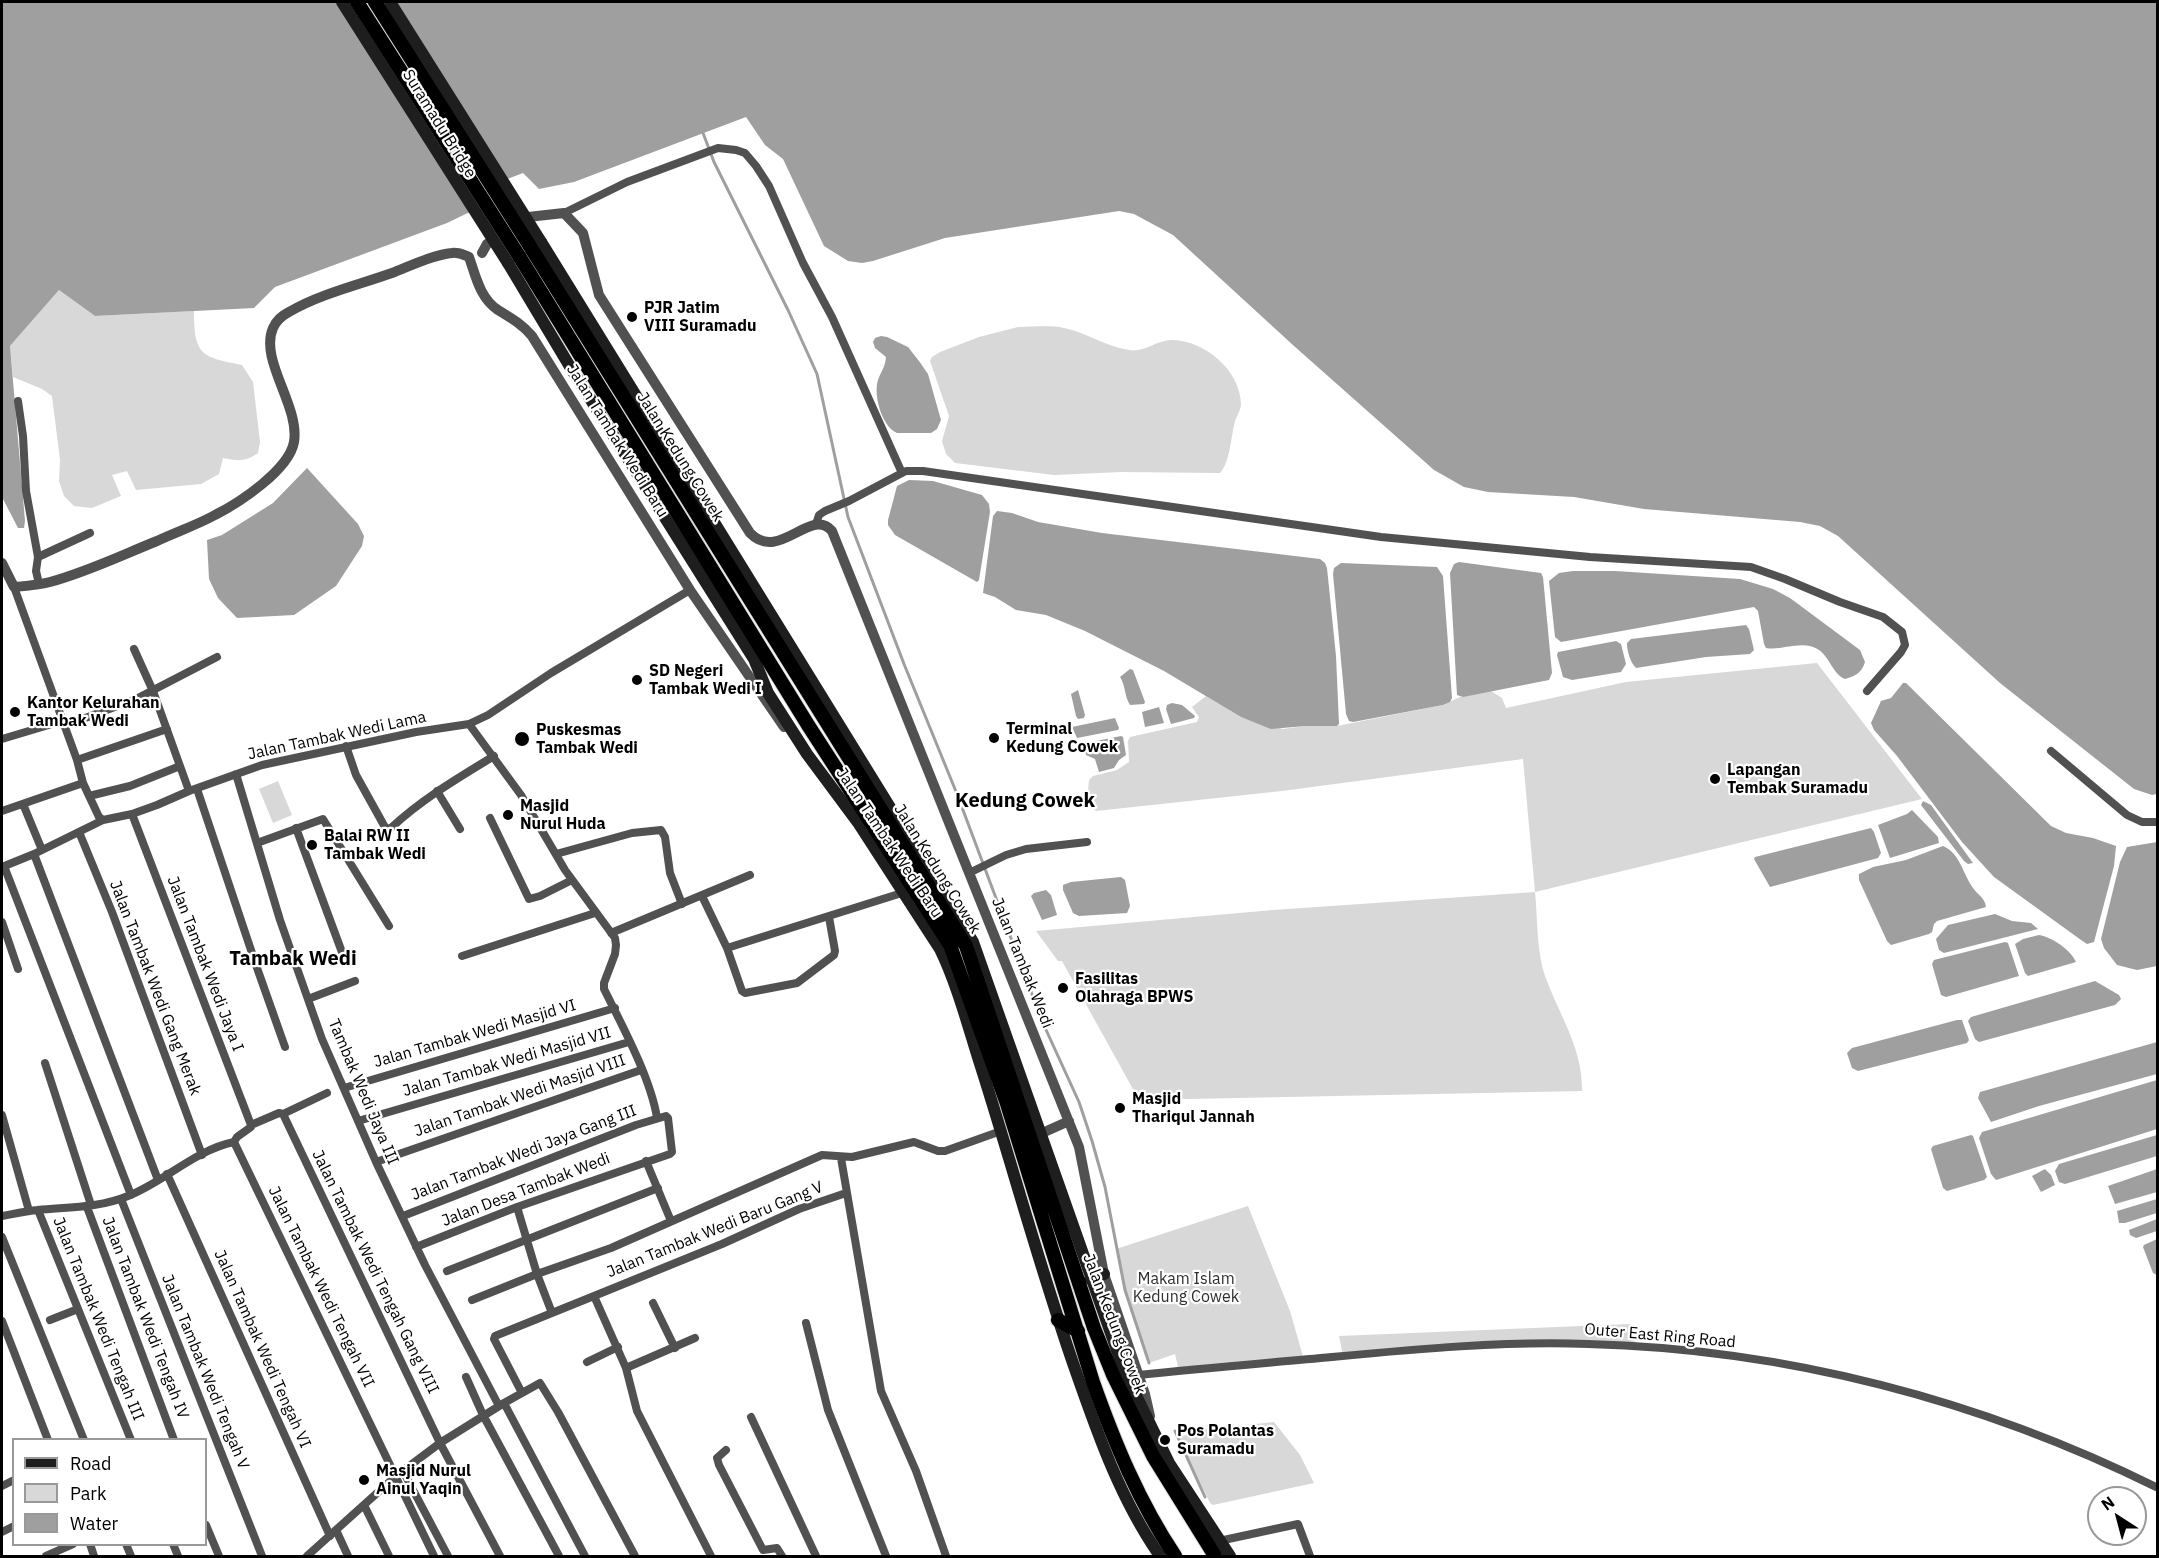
<!DOCTYPE html>
<style>
body{margin:0}
#map{position:relative;width:2159px;height:1558px;overflow:hidden;background:#fff;font-family:"IBM Plex Sans",sans-serif}
canvas{display:block}
.frame{position:absolute;inset:0;border:3px solid #000;pointer-events:none}
.legend{position:absolute;left:12px;top:1438px;width:195px;height:108px;box-sizing:border-box;background:#fff;border:2px solid #999;margin:0;padding:8px 10px;list-style:none;font-size:18px;color:#000}
.legend li{display:flex;align-items:center;gap:12px;height:30px}
.legend b{width:30px;border:2px solid #999}
.north{position:absolute;left:2087px;top:1486px;width:60px;height:60px;box-sizing:border-box;background:#fff;border:2px solid #999;border-radius:50%;rotate:324deg;font-size:16px;font-weight:700;line-height:24px;text-align:center;color:#000}
.north::after{content:'';display:block;margin:auto;width:21px;height:27px;background:#000;clip-path:polygon(50% 0,100% 100%,50% 72%,0 100%)}
</style>
<div id="map">
<canvas width="2159" height="1558"></canvas>
<div class="frame"></div>
<ul class="legend">
<li><b style="height:8px;background:#1e1e1e"></b>Road</li>
<li><b style="height:16px;background:#d8d8d8"></b>Park</li>
<li><b style="height:16px;background:#9f9f9f"></b>Water</li>
</ul>
<div class="north">N</div>
</div>
<script>
const c = document.querySelector('canvas').getContext('2d');
c.lineJoin = 'round';
function paint(path, color) { c.fillStyle = color; c.fill(path, 'evenodd'); }
function strokePath(path, color, width, dash) { c.strokeStyle = color; c.lineWidth = width; c.lineCap = dash ? 'butt' : 'round'; c.setLineDash(dash || []); c.stroke(path); }
function write(font, color, halo, rows, align = 'center') {
  c.font = font + ' "IBM Plex Sans",sans-serif'; c.lineWidth = 4.5; c.setLineDash([]); c.textBaseline = 'middle'; c.strokeStyle = halo; c.fillStyle = color; for (const [text, x, y, turn = 0] of rows) {
    c.save(); c.translate(x, y); c.rotate((+turn || 0) * Math.PI / 180); c.textAlign = isNaN(turn) ? turn : align; if (halo) c.strokeText(text, 0, 0); c.fillText(text, 0, 0); c.restore();
  }
}
paint(new Path2D(`
 M 59,290 L 95,316 L 194,311 C 194,355 201,357 242,365 L 253,382 L 260,442 L 258,453 C 246,462 237,461 223,458 L 219,474 L 201,484 L 136,490 L 127,471 L 112,475 L 121,496 L 92,508 L 74,506 L 64,496 L 59,481 L 60,460 L 52,396 L 42,389 L 13,377 L 10,346 Z
 M 1018,327 C 1033,327 1050,325 1064,328 C 1086,332 1106,347 1129,350 C 1144,353 1158,339 1173,340 C 1205,341 1240,370 1241,404 C 1241,409 1237,416 1235,421 C 1231,436 1230,463 1220,473 L 1121,472 L 1054,475 L 955,463 L 946,454 L 942,441 L 949,416 L 930,361 L 932,357 L 940,352 L 979,337 Z
 M 1817,663 L 1922,799 L 1535,892 C 1538,921 1536,954 1547,981 C 1561,1018 1583,1050 1582,1091 L 1139,1100 L 1062,961 L 1058,961 L 1036,931 L 1273,910 L 1535,892 L 1523,759 L 1282,791 L 1096,811 C 1086,805 1088,791 1089,780 L 1093,776 L 1117,770 L 1129,762 L 1128,741 L 1130,737 L 1197,722 L 1199,717 L 1192,707 L 1206,696 L 1241,717 L 1283,729 L 1305,726 L 1337,726 L 1443,705 L 1460,697 L 1491,691 L 1502,698 L 1506,708 L 1626,682 Z
 M 278,781 L 292,815 L 273,823 L 259,789 Z
 M 1248,1206 L 1290,1311 L 1304,1360 L 1179,1371 L 1175,1354 L 1149,1363 L 1125,1290 L 1116,1249 Z
 M 1630,1324 L 1636,1347 L 1588,1344 L 1343,1356 L 1339,1336 Z
 M 1274,1422 L 1300,1455 L 1314,1483 L 1213,1505 L 1210,1503 L 1178,1438 L 1199,1430 Z`), '#d8d8d8');
paint(new Path2D(`
 M 2,2 L 2157,2 L 2157,794 L 2152,795 L 2134,789 L 2000,683 L 1838,536 L 1820,526 L 1800,522 L 1644,509 L 1574,497 L 1488,492 L 1464,487 L 1434,470 L 1294,346 L 1173,235 L 1134,214 L 1119,211 L 945,238 L 873,261 L 862,263 L 848,261 L 824,246 L 783,159 L 765,145 L 746,117 L 574,182 L 539,189 L 523,173 L 502,181 L 503,196 L 447,223 L 275,287 L 254,308 L 95,316 L 59,290 L 10,346 L 25,521 L 24,528 L 18,528 L 2,497 Z
 M 881,336 L 887,337 L 908,347 L 919,361 L 928,374 L 941,420 L 937,429 L 931,433 L 897,433 C 882,427 873,395 878,380 C 881,371 885,368 886,357 L 875,348 L 873,342 L 875,338 Z
 M 307,468 L 358,524 L 364,536 L 362,546 L 336,586 L 294,615 L 237,618 L 218,598 L 209,579 L 207,540 L 222,535 L 273,503 Z
 M 909,480 L 933,481 L 982,495 L 989,504 L 990,512 L 979,580 L 977,582 L 895,535 L 888,525 L 888,520 L 897,486 Z
 M 997,511 L 1012,513 L 1038,522 L 1102,533 L 1320,559 L 1325,563 L 1327,568 L 1336,656 L 1339,724 L 1337,726 L 1305,726 L 1271,729 L 1241,717 L 1164,671 L 1085,631 L 1046,615 L 1016,610 L 995,597 L 983,593 L 993,516 Z
 M 1459,562 L 1541,573 L 1543,577 L 1552,673 L 1549,680 L 1463,697 L 1457,695 L 1450,573 L 1454,564 Z
 M 1341,563 L 1437,567 L 1443,576 L 1452,698 L 1450,702 L 1443,705 L 1353,722 L 1349,721 L 1346,714 L 1333,574 L 1334,568 Z
 M 1573,571 L 1615,571 L 1740,579 L 1773,589 L 1790,598 L 1860,650 L 1865,662 C 1862,672 1856,676 1845,679 C 1833,674 1830,658 1819,650 C 1803,639 1783,651 1766,648 L 1764,644 L 1758,611 L 1754,607 L 1561,642 L 1555,637 L 1549,581 L 1559,573 Z
 M 1746,625 L 1749,629 L 1754,650 L 1750,654 L 1706,657 L 1636,668 C 1630,662 1627,651 1627,643 L 1631,639 Z
 M 1616,641 L 1621,644 L 1626,664 L 1621,672 L 1572,680 L 1563,677 L 1557,655 L 1558,652 Z
 M 1130,669 L 1133,670 L 1145,702 L 1144,704 L 1130,705 C 1124,696 1126,686 1120,677 Z
 M 1903,683 L 1906,683 L 2051,826 L 2066,833 L 2093,838 L 2116,846 L 2114,866 L 2094,942 L 2087,944 L 2081,940 L 1994,877 L 1962,842 L 1897,756 L 1874,730 L 1871,723 L 1881,701 L 1891,698 Z
 M 1078,690 L 1085,715 L 1084,718 L 1078,719 L 1076,716 L 1071,694 Z
 M 1172,703 L 1182,705 L 1195,716 L 1194,718 L 1171,724 L 1166,709 L 1167,705 Z
 M 1159,707 L 1164,723 L 1145,727 L 1142,712 Z
 M 1115,718 L 1119,728 L 1118,730 L 1077,738 L 1072,727 Z
 M 1121,736 L 1123,737 L 1126,755 L 1119,760 L 1114,768 L 1099,772 L 1095,759 L 1086,755 L 1084,745 L 1086,743 Z
 M 1923,801 L 1931,805 L 1973,863 L 1968,864 L 1964,861 L 1921,805 Z
 M 1912,810 L 1938,837 L 1939,843 L 1890,858 L 1878,825 L 1907,814 Z
 M 1871,828 L 1874,832 L 1881,853 L 1878,858 L 1770,887 L 1754,859 L 1755,857 Z
 M 2157,842 L 2157,966 L 2137,970 L 2117,965 L 2104,948 L 2101,939 L 2120,862 L 2127,847 Z
 M 1943,846 C 1960,853 1963,874 1973,888 C 1978,895 1985,898 1986,907 L 1937,921 L 1934,924 L 1932,932 L 1929,934 L 1891,945 L 1887,941 L 1859,880 L 1859,874 L 1873,867 L 1906,860 Z
 M 1121,877 L 1125,880 L 1130,906 L 1127,913 L 1079,916 L 1073,913 L 1063,890 L 1063,885 L 1071,882 Z
 M 1046,890 L 1051,895 L 1057,915 L 1042,920 L 1031,896 L 1034,893 Z
 M 1995,914 L 2012,921 L 2031,923 L 2038,929 L 1944,953 L 1939,950 L 1936,939 L 1948,925 Z
 M 2039,935 C 2052,937 2071,950 2076,962 L 2028,976 L 2025,973 L 2015,944 L 2023,939 Z
 M 2005,942 L 2008,943 L 2019,976 L 1946,997 L 1941,995 L 1932,964 L 1934,960 Z
 M 2095,981 L 2119,995 L 2121,999 L 2115,1005 L 1979,1042 L 1975,1039 L 1968,1021 L 1971,1017 Z
 M 1957,1020 L 1962,1020 L 1969,1040 L 1967,1043 L 1858,1071 L 1852,1068 L 1847,1053 L 1852,1048 Z
 M 2157,1042 L 2157,1074 L 2039,1106 L 1991,1122 L 1978,1098 L 1980,1092 Z
 M 2157,1080 L 2157,1129 L 1996,1180 L 1991,1174 L 1979,1138 L 1982,1132 Z
 M 1971,1135 L 1973,1136 L 1987,1177 L 1984,1180 L 1947,1191 L 1943,1188 L 1931,1149 L 1933,1146 Z
 M 2157,1135 L 2157,1156 L 2065,1184 L 2059,1182 L 2055,1171 L 2059,1164 Z
 M 2045,1169 L 2051,1175 L 2055,1185 L 2041,1192 L 2032,1176 Z
 M 2157,1169 L 2157,1192 L 2115,1204 L 2108,1186 Z
 M 2157,1199 L 2157,1213 L 2125,1223 L 2119,1223 L 2117,1211 Z
 M 2157,1219 L 2157,1231 L 2136,1238 L 2130,1235 L 2129,1230 Z
 M 2157,1239 L 2158,1239 L 2157,1275 L 2153,1273 L 2143,1247 L 2144,1245 Z`), '#9f9f9f');
strokePath(new Path2D(`
 M 703,133 L 714,162 L 788,310 L 817,374 L 848,517 L 904,664 L 957,794 L 1042,1021 L 1079,1102 L 1092,1141 L 1105,1187 L 1125,1290 L 1149,1363
 M 1175,1431 L 1205,1497`), '#9f9f9f', 3);
const trunk = new Path2D(`
 M 531,248 L 966,946 L 1094,1328 L 1113,1375 L 1153,1456 L 1215,1556
 M 519,256 L 808,725 L 950,945 L 1007,1104 L 1093,1382 C 1115,1444 1139,1502 1175,1556
 M 1058,1320 L 1078,1331`);
strokePath(trunk, '#dbdbdb', 16);
strokePath(new Path2D(`
 M 564,213 L 627,182 L 718,148 L 736,150 L 745,153 L 756,166 L 769,186 L 803,263 L 832,317 L 902,473
 M 18,401 L 23,436 L 26,491 L 38,557 L 36,571 L 39,584
 M 816,524 L 819,515 L 825,511 L 849,501 L 902,473 L 906,471 L 923,471 L 1381,537 L 1590,557 L 1751,567 L 1785,579 L 1840,602 L 1883,617 L 1902,632 L 1905,645 L 1901,652 L 1867,691
 M 38,557 L 90,533
 M 14,587 L 77,760 L 83,783 L 99,817 L 103,820
 M 134,649 L 153,691 L 189,791
 M 469,724 L 521,795 L 565,870 L 615,938 L 616,945 L 615,954 L 604,983 L 604,989 C 622,1025 651,1079 657,1118
 M 64,726 L 136,699 L 217,657
 M 2,739 L 62,721
 M 346,746 L 356,775 L 386,829 L 391,828 C 422,799 458,778 494,756
 M 2051,751 L 2127,815 L 2142,822 L 2158,822
 M 77,760 L 167,729
 M 236,774 L 280,920 L 322,1039 L 376,1162 L 425,1265 L 499,1406
 M 197,789 L 256,965 L 285,1047
 M 437,791 L 460,829
 M 89,796 L 130,786 L 180,766
 M 23,804 L 42,850
 M 2,811 L 83,783
 M 132,814 L 251,1125
 M 490,818 L 529,899 L 540,896 L 572,880
 M 296,828 L 343,955
 M 79,832 L 112,912 L 202,1155
 M 257,843 L 323,819 L 389,926
 M 34,854 L 158,1180
 M 556,854 L 632,833 L 661,830 L 665,837 L 670,873 L 682,904
 M 4,866 L 131,1195
 M 2,867 L 34,854 L 103,820 L 132,814 L 157,805 L 189,791 L 262,765 L 416,732 L 469,724 L 488,715 L 551,673 L 690,590
 M 969,873 L 1006,855 L 1026,849 L 1087,842
 M 702,896 L 727,948 L 742,991 L 745,993 L 797,983 L 834,955 L 835,951 L 829,917
 M 2,922 L 18,969
 M 611,933 L 750,875
 M 727,948 L 905,892
 M 462,956 L 595,913
 M 308,999 L 355,981
 M 45,1063 L 91,1205
 M 344,1088 L 615,1008
 M 283,1114 L 440,1443 L 500,1556
 M 2,1115 L 29,1211
 M 358,1121 L 629,1042
 M 234,1142 L 434,1556
 M 234,1142 L 237,1137 L 251,1127 L 251,1125 L 279,1113 L 283,1114 L 327,1093
 M 841,1158 L 881,1391 L 916,1471 L 946,1556
 M 646,1161 L 671,1221
 M 376,1162 L 641,1070
 M 167,1174 L 330,1536
 M 121,1199 L 262,1556
 M 87,1207 L 174,1440
 M 517,1207 L 537,1274 L 552,1313
 M 38,1210 L 131,1440
 M 2,1216 C 13,1214 26,1211 38,1210 C 68,1207 99,1208 128,1196 C 164,1182 195,1150 234,1142
 M 403,1216 L 636,1125 L 666,1116 L 668,1118 L 672,1152 L 670,1154 L 517,1207 L 416,1247
 M 2,1237 L 84,1440
 M 447,1271 L 658,1188
 M 472,1300 L 537,1274 L 611,1248 L 822,1155 L 852,1157 L 914,1142 L 938,1151 L 945,1151 L 1001,1131
 M 653,1303 L 675,1348
 M 50,1320 L 78,1309
 M 2,1321 L 48,1440
 M 806,1323 L 828,1410 L 886,1556
 M 587,1362 L 618,1347
 M 626,1368 L 695,1338
 M 1139,1375 C 1203,1368 1267,1363 1332,1357 C 1417,1349 1502,1341 1588,1344 C 1786,1349 1981,1400 2158,1488
 M 466,1377 L 483,1415 L 559,1556
 M 522,1393 L 494,1339 L 495,1336 L 594,1296
 M 504,1403 L 585,1556
 M 751,1417 L 816,1556
 M 726,1450 L 717,1458 L 719,1465 L 763,1550 L 777,1548 L 782,1556
 M 403,1471 L 448,1556
 M 2,1486 L 14,1480
 M 364,1505 L 389,1556
 M 206,1525 L 219,1556
 M 336,1530 L 348,1556
 M 2,1532 L 14,1526
 M 1219,1541 L 1298,1524 L 1310,1556
 M 90,1544 L 94,1556
 M 126,1544 L 131,1556
 M 173,1544 L 178,1556
 M 46,1556 L 73,1544
 M 307,1556 L 396,1476 L 440,1443 L 504,1403 L 540,1383 L 558,1412 L 635,1556
 M 711,1556 L 637,1411 L 626,1368 L 594,1296 L 722,1244 L 799,1209 L 846,1193`), '#515151', 8);
strokePath(new Path2D(`
 M 482,253 L 487,244 L 528,217 L 564,213 L 583,233 L 599,295 L 750,533 C 779,563 811,506 832,531 L 1079,1147 L 1104,1274 L 1145,1394 L 1150,1416
 M 469,257 C 476,277 480,298 498,310 C 511,318 522,324 532,336 L 690,590 L 784,727
 M 2,563 L 14,587 C 26,586 39,585 50,582 C 87,572 122,555 157,541 C 176,532 197,525 215,515 C 239,503 289,470 294,442 C 300,406 259,360 273,328 C 276,321 283,315 289,312 C 320,294 358,285 392,273 C 410,266 432,255 452,253 C 459,252 464,255 469,257
 M 1040,1134 L 1069,1121`), '#515151', 10);
strokePath(new Path2D(`
 M 541,242 L 973,942 L 1125,1373 L 1169,1463 L 1230,1556
 M 508,263 L 569,365 L 754,659 L 768,693 L 807,754 L 859,824 L 940,949 C 958,986 969,1030 982,1070 C 1013,1168 1040,1268 1074,1366 C 1097,1432 1120,1499 1160,1556
 M 1090,1279 L 1104,1274`), '#1e1e1e', 12);
strokePath(trunk, '#000', 14);
const trunkBridge = new Path2D(`
 M 357,2 L 519,256
 M 375,2 L 531,248`);
strokePath(trunkBridge, '#dbdbdb', 16, []);
strokePath(new Path2D(`
 M 342,2 L 508,263
 M 390,2 L 541,242`), '#1e1e1e', 12);
strokePath(trunkBridge, '#000', 14);
for (const [x, y, r, color] of [
 [632,317,6,"#000"],
 [637,680,6,"#000"],
 [15,712,6,"#000"],
 [994,738,6,"#000"],
 [522,739,8,"#000"],
 [1715,779,6,"#000"],
 [508,815,6,"#000"],
 [312,845,6,"#000"],
 [1063,988,6,"#000"],
 [1120,1108,6,"#000"],
 [1165,1440,6,"#000"],
 [364,1480,6,"#000"]
]) { const dot = new Path2D(); dot.arc(x, y, r, 0, 2 * Math.PI); c.fillStyle = color; c.fill(dot); strokePath(dot, '#fff', 2); }
write('16px', '#000', '#fff', [
 ["Suramadu Bridge",439,124,58],
 ["Jalan Tambak Wedi Baru",617,441,58],
 ["Jalan Kedung Cowek",680,457,58],
 ["Jalan Tambak Wedi Lama",337,736,-12],
 ["Jalan Tambak Wedi Baru",889,843,56],
 ["Jalan Kedung Cowek",937,869,58],
 ["Jalan Tambak Wedi",1022,963,68],
 ["Jalan Tambak Wedi Jaya I",205,964,69],
 ["Jalan Tambak Wedi Gang Merak",155,988,69],
 ["Jalan Tambak Wedi Masjid VI",475,1034,-16],
 ["Jalan Tambak Wedi Masjid VII",507,1062,-16],
 ["Tambak Wedi Jaya III",363,1092,67],
 ["Jalan Tambak Wedi Masjid VIII",520,1096,-19],
 ["Jalan Tambak Wedi Jaya Gang III",524,1153,-21],
 ["Jalan Desa Tambak Wedi",526,1190,-21],
 ["Jalan Tambak Wedi Baru Gang V",715,1230,-22],
 ["Jalan Tambak Wedi Tengah Gang VIII",375,1272,64],
 ["Jalan Tambak Wedi Tengah VII",321,1287,64],
 ["Jalan Tambak Wedi Tengah IV",145,1318,69],
 ["Jalan Tambak Wedi Tengah III",98,1319,68],
 ["Jalan Kedung Cowek",1114,1324,69],
 ["Outer East Ring Road",1660,1336,5],
 ["Jalan Tambak Wedi Tengah VI",262,1349,66],
 ["Jalan Tambak Wedi Tengah V",205,1372,68]
]);
write('bold 16px', '#000', '#fff', [
 ["PJR Jatim",644,308],
 ["VIII Suramadu",644,326],
 ["SD Negeri",649,671],
 ["Tambak Wedi I",649,689],
 ["Kantor Kelurahan",27,703],
 ["Tambak Wedi",27,721],
 ["Terminal",1006,729],
 ["Kedung Cowek",1006,747],
 ["Puskesmas",536,730],
 ["Tambak Wedi",536,748],
 ["Lapangan",1727,770],
 ["Tembak Suramadu",1727,788],
 ["Masjid",520,806],
 ["Nurul Huda",520,824],
 ["Balai RW II",324,836],
 ["Tambak Wedi",324,854],
 ["Fasilitas",1075,979],
 ["Olahraga BPWS",1075,997],
 ["Masjid",1132,1099],
 ["Thariqul Jannah",1132,1117],
 ["Pos Polantas",1177,1431],
 ["Suramadu",1177,1449],
 ["Masjid Nurul",376,1471],
 ["Ainul Yaqin",376,1489]
], 'left');
write('16px', '#2f2f2f', '#fff', [
 ["Makam Islam",1186,1279],
 ["Kedung Cowek",1186,1297]
]);
write('bold 20px', '#000', '#fff', [
 ["Kedung Cowek",1025,801],
 ["Tambak Wedi",293,959]
]);
</script>
